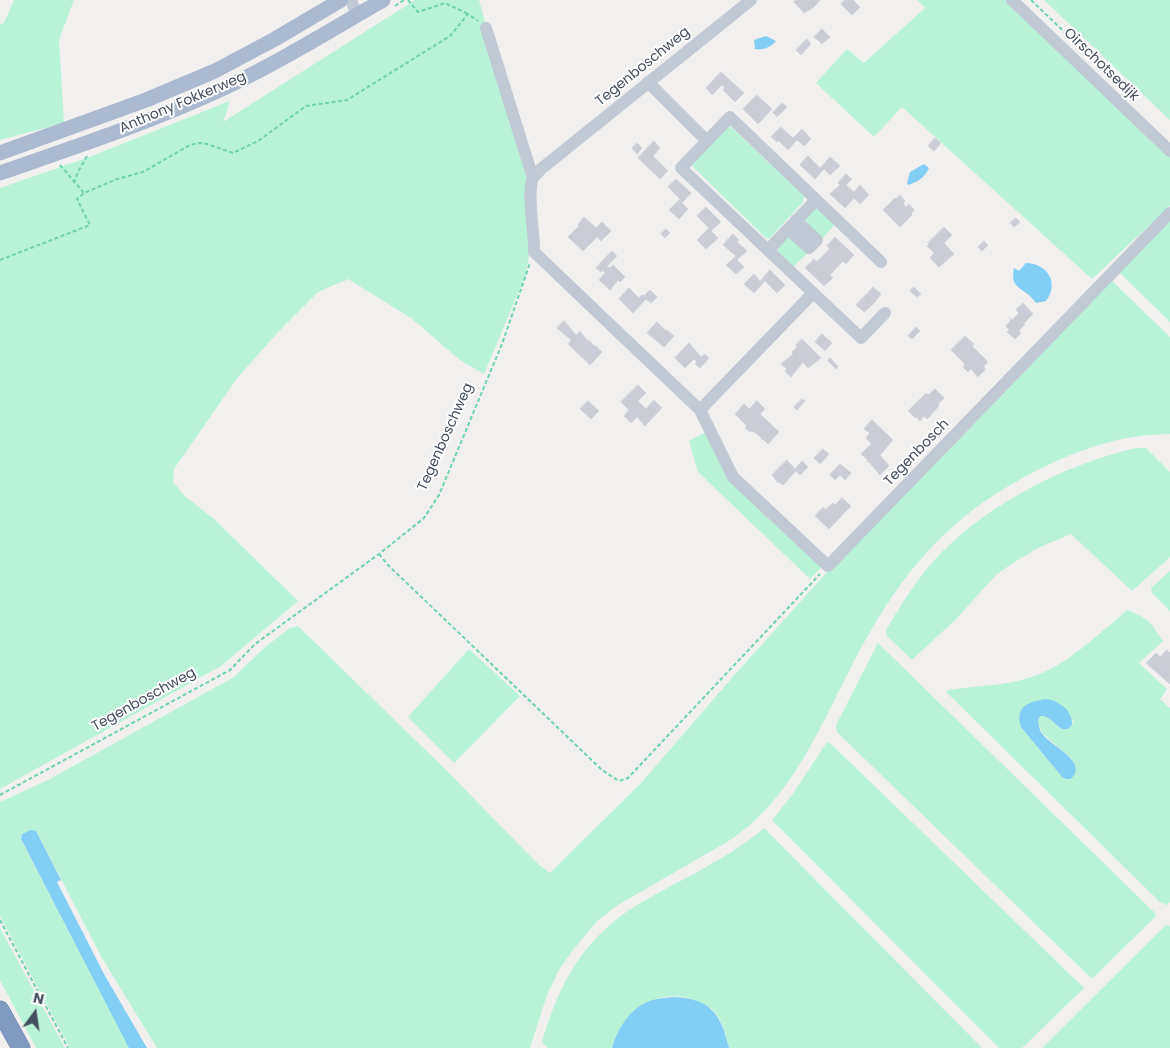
<!DOCTYPE html>
<style>
body{margin:0}
#map{position:relative;width:1170px;height:1048px;overflow:hidden;background:#f2efef;font-family:Poppins,sans-serif}
canvas{display:block}
.north{position:absolute;left:10px;top:988px;width:50px;height:50px;-webkit-text-stroke:4px #fff;paint-order:stroke;rotate:14deg;font-size:14px;font-weight:700;line-height:20px;text-align:center;color:#454f5e}
.north::after{content:'';display:block;margin:auto;width:18px;height:22px;background:#454f5e;clip-path:polygon(50% 0,100% 100%,50% 72%,0 100%)}
</style>
<div id="map">
<canvas width="1170" height="1048"></canvas>
<div class="north">N</div>
</div>
<script>
const c = document.querySelector('canvas').getContext('2d');
c.lineJoin = 'round';
function paint(path, color) { c.fillStyle = color; c.fill(path, 'evenodd'); }
function strokePath(path, color, width, dash) { c.strokeStyle = color; c.lineWidth = width; c.lineCap = dash ? 'butt' : 'round'; c.setLineDash(dash || []); c.stroke(path); }
function write(font, color, halo, rows, align = 'center') {
  c.font = font + ' Poppins,sans-serif'; c.lineWidth = 4; c.setLineDash([]); c.textBaseline = 'middle'; c.strokeStyle = halo; c.fillStyle = color; for (const [text, x, y, turn = 0] of rows) {
    c.save(); c.translate(x, y); c.rotate((+turn || 0) * Math.PI / 180); c.textAlign = isNaN(turn) ? turn : align; if (halo) c.strokeText(text, 0, 0); c.fillText(text, 0, 0); c.restore();
  }
}
paint(new Path2D(`
 M 14,0 L 74,0 L 59,40 L 64,123 L 0,140 L 0,24 L 4,23 Z
 M 415,0 L 479,0 L 527,177 L 529,218 L 529,257 L 525,277 L 484,374 L 460,360 L 411,318 L 348,279 L 318,292 L 280,330 L 238,377 L 174,469 L 173,482 L 185,496 L 215,520 L 298,601 L 221,666 L 0,789 L 0,188 L 89,157 L 230,101 L 223,122 Z
 M 917,0 L 1006,0 L 1170,157 L 1170,206 L 1092,279 L 902,107 L 874,137 L 816,83 L 847,49 L 864,63 L 925,8 Z
 M 1044,0 L 1170,0 L 1170,120 Z
 M 730,126 L 804,196 L 803,202 L 770,238 L 766,238 L 693,167 L 692,162 Z
 M 813,209 L 820,209 L 836,223 L 821,240 L 804,218 Z
 M 1170,217 L 1170,322 L 1120,273 Z
 M 786,236 L 809,252 L 792,268 L 778,254 L 777,247 Z
 M 1110,279 L 1170,337 L 1170,434 C 1120,434 1074,451 1030,474 C 941,521 897,579 851,667 C 819,729 792,797 732,839 L 618,905 L 597,921 L 573,950 L 560,968 L 547,995 L 530,1048 L 157,1048 L 102,958 L 36,831 L 22,834 L 21,840 L 130,1048 L 70,1048 L 0,916 L 0,802 L 48,780 L 234,677 L 265,647 L 290,628 L 298,626 L 443,767 L 538,864 L 550,873 L 641,783 L 738,671 L 836,562 Z
 M 706,432 L 730,481 L 822,567 L 810,579 L 698,472 L 689,441 Z
 M 1136,448 L 1146,448 L 1170,472 L 1170,557 L 1132,591 L 1071,534 L 1038,548 L 1013,563 L 997,574 L 955,620 L 912,660 L 887,636 L 886,630 C 899,608 913,586 929,566 C 979,508 1062,465 1136,448 Z
 M 1170,571 L 1170,611 L 1152,593 L 1151,588 Z
 M 1128,610 L 1143,617 L 1151,624 L 1163,641 L 1139,663 L 1167,689 L 1160,699 L 1170,708 L 1170,902 L 1167,905 L 1161,903 L 946,692 L 948,690 C 975,686 1003,686 1029,678 C 1068,666 1097,634 1128,610 ZM 1061,704 L 1073,720 L 1072,725 L 1068,729 L 1062,729 C 1054,724 1049,715 1040,716 L 1038,721 L 1042,733 L 1072,759 L 1066,779 L 1062,777 L 1021,727 Z
 M 878,643 L 1155,913 L 1156,916 L 1093,978 L 1090,977 L 837,732 L 836,725 Z
 M 469,649 L 520,696 L 454,763 L 408,717 Z
 M 827,742 L 831,744 L 1084,988 L 1022,1048 L 999,1048 L 772,820 L 792,795 Z
 M 764,828 L 767,831 L 982,1048 L 729,1048 C 726,1035 722,1019 712,1009 C 709,1006 702,1004 698,1002 C 661,984 622,1011 612,1048 L 548,1048 L 542,1042 C 558,985 584,937 637,905 C 654,895 672,885 690,876 C 715,862 742,847 764,828 Z
 M 1166,925 L 1170,926 L 1170,1048 L 1042,1048 Z
 M 0,928 L 65,1048 L 36,1048 L 0,980 Z`), '#b9f3d7');
paint(new Path2D(`
 M 766,36 L 776,41 C 770,48 763,50 755,49 L 754,40 Z
 M 924,164 L 929,168 C 925,177 918,182 908,185 L 907,183 L 910,172 Z
 M 1026,263 C 1047,263 1060,283 1046,301 L 1036,303 C 1026,287 1009,291 1014,268 L 1019,271 Z
 M 1046,699 C 1059,701 1073,710 1072,725 L 1068,729 L 1062,729 C 1054,724 1049,715 1040,716 L 1038,721 C 1039,724 1039,729 1041,732 C 1049,746 1090,761 1071,779 L 1066,779 L 1062,777 L 1021,727 C 1015,706 1028,702 1046,699 Z
 M 31,830 L 36,831 L 61,880 L 57,882 L 104,974 L 147,1048 L 129,1048 L 21,839 L 22,834 Z
 M 674,997 C 711,999 721,1014 729,1048 L 612,1048 C 617,1030 629,1010 647,1002 C 656,998 665,998 674,997 Z`), '#82cef4');
const building = new Path2D(`
 M 796,0 L 820,0 L 814,7 L 804,13 L 794,2 Z
 M 845,0 L 853,0 L 860,7 L 852,15 L 841,4 Z
 M 822,29 L 830,37 L 822,44 L 814,37 Z
 M 807,39 L 811,44 L 801,55 L 796,50 Z
 M 721,72 L 744,93 L 735,102 L 723,90 L 725,88 L 722,85 L 712,95 L 706,88 Z
 M 757,95 L 772,109 L 758,124 L 743,109 Z
 M 782,103 L 787,107 L 777,117 L 773,112 Z
 M 781,127 L 793,138 L 802,129 L 811,139 L 804,146 L 797,140 L 788,150 L 779,141 L 777,142 L 771,137 Z
 M 935,138 L 941,143 L 934,151 L 928,146 Z
 M 654,141 L 660,148 L 653,156 L 668,171 L 660,179 L 638,158 Z
 M 637,143 L 642,148 L 637,154 L 632,148 Z
 M 808,156 L 820,168 L 830,157 L 840,166 L 830,175 L 824,169 L 815,179 L 800,165 Z
 M 846,174 L 852,179 L 846,185 L 854,192 L 860,185 L 869,195 L 860,204 L 854,198 L 845,208 L 830,194 L 840,185 L 838,183 Z
 M 676,179 L 691,193 L 682,203 L 688,209 L 679,219 L 669,210 L 680,199 L 668,187 Z
 M 900,195 L 905,201 L 903,203 L 906,207 L 909,204 L 914,210 L 911,214 L 912,215 L 900,227 L 883,210 L 895,198 L 896,199 Z
 M 706,207 L 721,222 L 711,231 L 718,238 L 706,249 L 697,240 L 709,228 L 697,216 Z
 M 584,217 L 596,228 L 602,222 L 611,231 L 601,241 L 597,237 L 583,251 L 568,237 L 579,226 L 578,225 Z
 M 1016,218 L 1020,222 L 1014,227 L 1010,223 Z
 M 944,227 L 952,235 L 944,243 L 954,254 L 939,267 L 930,258 L 934,253 L 927,246 L 929,244 L 928,243 Z
 M 666,229 L 670,233 L 665,238 L 661,234 Z
 M 733,234 L 739,240 L 737,242 L 747,251 L 737,260 L 744,267 L 736,274 L 726,265 L 736,256 L 723,245 Z
 M 835,237 L 854,255 L 846,264 L 827,246 Z
 M 984,241 L 988,245 L 982,251 L 978,247 Z
 M 830,249 L 843,261 L 830,275 L 817,262 Z
 M 612,251 L 617,256 L 607,266 L 610,268 L 613,265 L 625,277 L 620,282 L 618,280 L 610,290 L 599,280 L 605,273 L 603,270 L 601,272 L 596,268 Z
 M 814,259 L 833,278 L 824,286 L 805,268 Z
 M 770,270 L 785,285 L 777,293 L 765,281 L 754,293 L 744,284 L 754,274 L 760,281 Z
 M 873,287 L 881,294 L 876,301 L 868,293 Z
 M 914,287 L 921,294 L 917,297 L 910,291 Z
 M 629,288 L 639,298 L 642,295 L 644,296 L 650,290 L 657,297 L 651,303 L 646,299 L 633,313 L 619,299 Z
 M 868,293 L 876,301 L 870,307 L 862,299 Z
 M 862,299 L 870,307 L 864,312 L 856,305 Z
 M 1023,303 L 1033,314 L 1024,323 L 1025,324 L 1019,331 L 1021,333 L 1015,339 L 1007,332 L 1009,330 L 1006,326 L 1011,320 L 1009,317 L 1012,320 L 1019,313 L 1016,310 Z
 M 564,321 L 576,335 L 580,331 L 588,341 L 589,340 L 594,346 L 596,346 L 602,352 L 590,365 L 568,344 L 571,340 L 557,328 Z
 M 657,322 L 666,331 L 667,330 L 674,336 L 664,347 L 647,333 Z
 M 916,327 L 920,331 L 912,339 L 908,336 Z
 M 822,334 L 832,343 L 825,351 L 815,342 Z
 M 965,336 L 974,344 L 972,346 L 988,362 L 984,366 L 985,370 L 978,377 L 971,369 L 968,372 L 963,367 L 965,364 L 951,350 Z
 M 802,339 L 821,358 L 808,368 L 803,362 L 791,377 L 785,371 L 787,369 L 781,364 L 793,354 L 792,352 L 797,347 L 796,345 Z
 M 689,343 L 701,357 L 705,354 L 709,358 L 700,368 L 695,364 L 697,362 L 694,359 L 685,368 L 675,358 Z
 M 830,358 L 838,366 L 836,369 L 828,361 Z
 M 638,385 L 646,393 L 638,401 L 646,409 L 654,400 L 662,408 L 645,426 L 637,417 L 631,423 L 624,416 L 629,410 L 621,402 Z
 M 935,389 L 944,398 L 938,404 L 939,406 L 927,419 L 924,416 L 920,421 L 916,417 L 915,418 L 908,411 L 926,393 L 928,395 Z
 M 802,399 L 805,401 L 797,410 L 794,407 Z
 M 588,401 L 599,411 L 591,419 L 580,409 Z
 M 757,401 L 765,409 L 760,414 L 779,432 L 768,444 L 763,439 L 761,440 L 762,439 L 757,434 L 752,431 L 750,432 L 745,428 L 747,426 L 735,414 L 744,404 L 749,409 Z
 M 872,420 L 893,440 L 880,455 L 889,466 L 880,475 L 868,461 L 866,462 L 868,460 L 861,454 L 870,445 L 872,445 L 866,438 L 870,433 L 864,429 Z
 M 823,449 L 829,454 L 820,464 L 814,458 Z
 M 787,460 L 795,469 L 802,461 L 808,467 L 800,475 L 796,471 L 783,485 L 779,482 L 778,483 L 772,475 Z
 M 840,464 L 851,473 L 845,480 L 840,475 L 835,480 L 830,475 Z
 M 842,498 L 851,506 L 829,529 L 815,516 L 823,507 L 825,510 L 833,503 L 835,505 Z
 M 1167,650 L 1170,653 L 1170,684 L 1146,663 L 1156,653 L 1160,657 Z`);
paint(building, '#cacdd5');
strokePath(building, '#d2d4db', 1);
const highway = new Path2D(`
 M 0,1010 L 21,1048`);
strokePath(highway, '#6d84ae', 19);
strokePath(new Path2D(`
 M 408,0 L 418,12 L 445,3 L 468,14
 M 1031,0 L 1078,45
 M 395,6 L 404,0
 M 60,165 L 84,193
 M 74,183 L 78,172 L 87,156
 M 0,260 L 90,225 L 77,199 L 84,193 L 117,179 L 143,172 L 190,145 L 199,143 L 207,144 L 233,153 L 258,141 L 306,106 L 347,100 L 450,36 L 468,14 L 478,21
 M 379,554 L 388,565 L 602,770 L 619,781 L 628,778 L 820,574
 M 0,795 L 230,670 L 255,644 L 379,554 L 424,518 L 439,495 L 502,344 L 530,263
 M 0,920 L 68,1048`), '#6ed4af', 2, [4, 2.5]);
strokePath(new Path2D(`
 M 351,0 L 357,15
 M 751,0 L 541,169 C 539,172 535,175 533,178 C 526,192 535,234 534,252 L 700,410 L 813,293
 M 1012,0 L 1170,151
 M 486,28 L 533,178
 M 648,82 L 707,141
 M 788,229 L 809,248 L 817,240 L 796,220
 M 768,250 L 816,200
 M 881,262 L 730,117 L 681,168 L 861,338 L 885,313
 M 700,410 L 733,477 L 828,566 L 1170,213`), '#c1c9d5', 12);
strokePath(new Path2D(`
 M 0,153 L 146,100 L 215,71 L 275,39 L 341,0
 M 0,173 C 75,147 151,122 224,88 C 278,63 331,30 383,0`), '#acbad0', 15);
strokePath(highway, '#8299c2', 18);
write('14px', '#454f5e', '#fff', [
 ["Oirschotsedijk",1101,65,44],
 ["Tegenboschweg",643,67,-39],
 ["Anthony Fokkerweg",183,103,-23],
 ["Tegenboschweg",446,437,-66],
 ["Tegenbosch",917,453,-46],
 ["Tegenboschweg",144,700,-29]
]);
</script>
